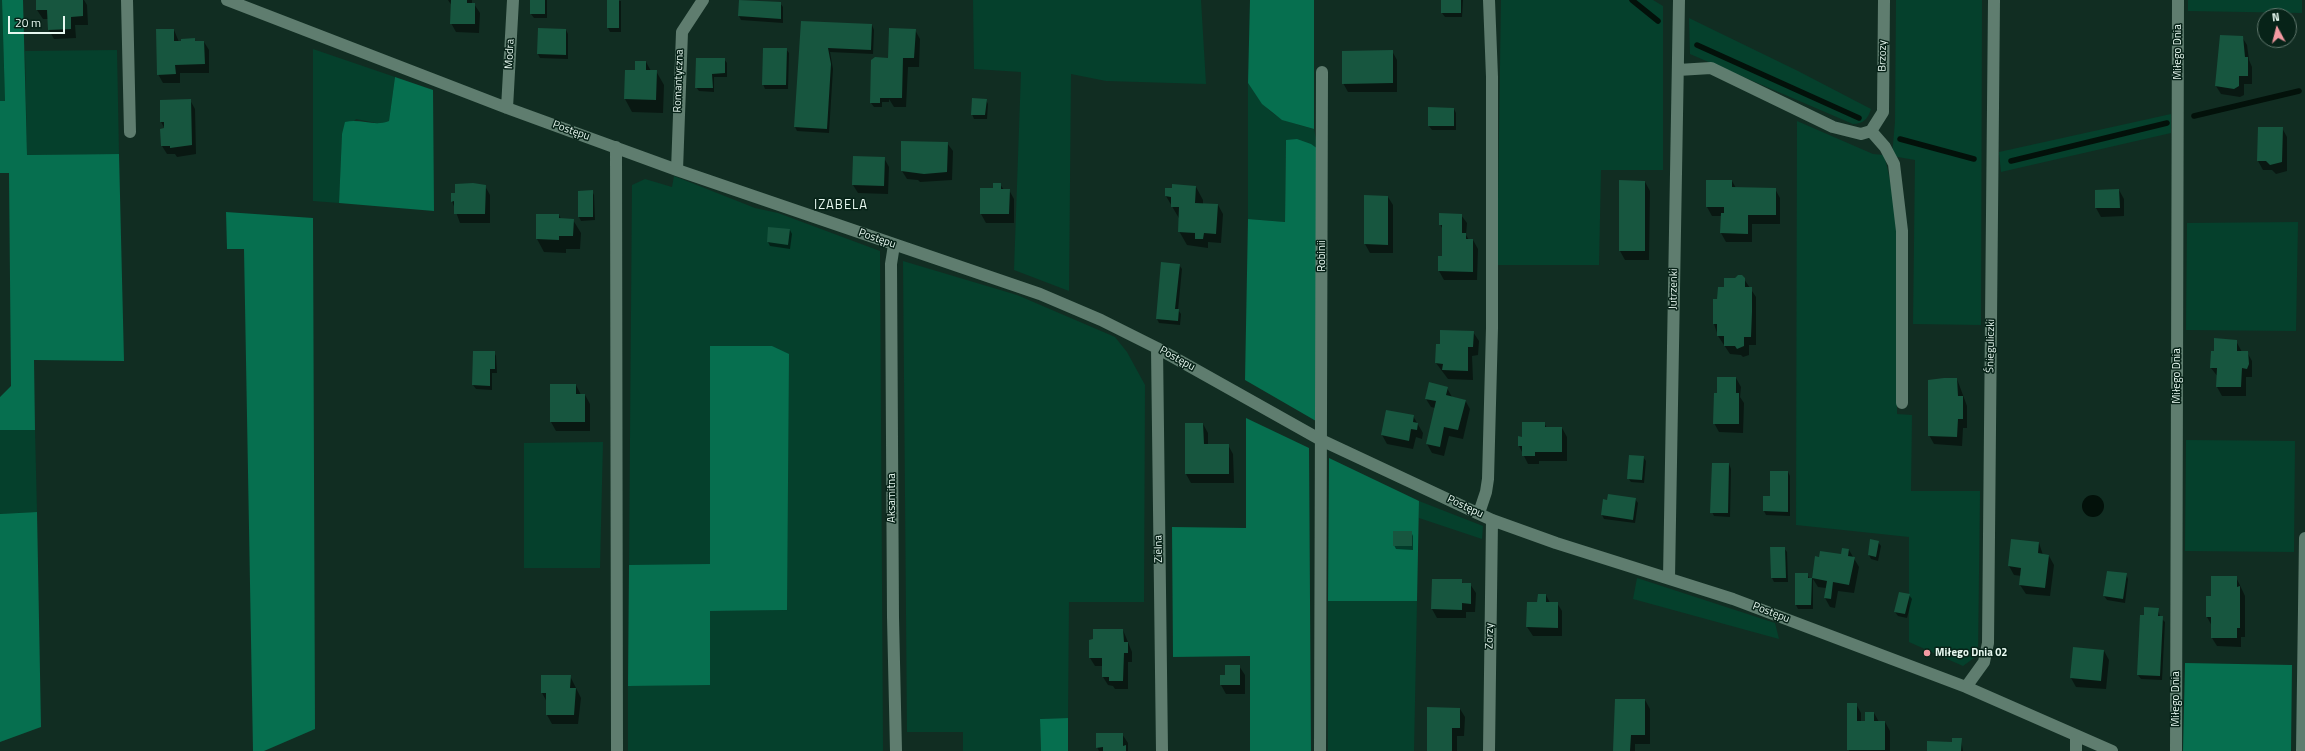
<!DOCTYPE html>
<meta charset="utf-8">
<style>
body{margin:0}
#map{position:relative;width:2305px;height:751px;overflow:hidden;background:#112d22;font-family:"Titillium Web",sans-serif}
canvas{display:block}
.north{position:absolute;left:2257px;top:8px;width:40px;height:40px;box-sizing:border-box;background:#072318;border:1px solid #61786e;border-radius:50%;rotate:353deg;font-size:11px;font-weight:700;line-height:16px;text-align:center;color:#e7f8f0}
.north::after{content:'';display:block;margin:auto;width:14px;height:18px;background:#f49aa2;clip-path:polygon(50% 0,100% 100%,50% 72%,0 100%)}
.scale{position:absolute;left:8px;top:16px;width:57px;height:18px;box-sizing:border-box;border:2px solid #e7f8f0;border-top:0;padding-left:5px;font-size:12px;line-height:14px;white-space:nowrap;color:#e7f8f0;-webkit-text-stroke:3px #072318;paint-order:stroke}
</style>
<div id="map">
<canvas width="2305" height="751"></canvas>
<div class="north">N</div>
<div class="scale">20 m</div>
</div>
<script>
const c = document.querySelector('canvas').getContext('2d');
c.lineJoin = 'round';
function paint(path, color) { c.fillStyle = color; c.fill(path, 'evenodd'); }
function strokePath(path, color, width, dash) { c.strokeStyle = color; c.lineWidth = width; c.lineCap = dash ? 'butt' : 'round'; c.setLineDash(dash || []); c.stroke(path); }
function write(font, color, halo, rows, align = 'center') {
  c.font = font + ' "Titillium Web",sans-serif'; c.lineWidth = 3; c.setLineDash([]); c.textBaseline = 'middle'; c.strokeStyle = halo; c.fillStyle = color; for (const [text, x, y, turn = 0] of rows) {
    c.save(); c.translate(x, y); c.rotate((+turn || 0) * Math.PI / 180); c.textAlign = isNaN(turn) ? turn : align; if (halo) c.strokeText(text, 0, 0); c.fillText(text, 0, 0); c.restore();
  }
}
paint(new Path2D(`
 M 0,0 L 2,0 L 5,101 L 0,101 Z
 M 973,0 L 1201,0 L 1206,84 L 1106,81 L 1071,74 L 1069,291 L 1014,270 L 1021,72 L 974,69 Z
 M 1501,0 L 1653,0 L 1663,6 L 1663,170 L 1601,170 L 1599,265 L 1497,265 Z
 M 1896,0 L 1982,0 L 1981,325 L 1913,324 L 1915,160 L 1892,156 L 1895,122 Z
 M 2188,0 L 2302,0 L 2302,13 L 2188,11 Z
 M 1689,18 L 1798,71 L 1871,109 C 1868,119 1863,124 1853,124 L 1690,54 Z
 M 313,49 L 395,77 L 389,121 L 381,124 L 356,119 L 342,134 L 339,203 L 313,201 Z
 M 117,50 L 119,154 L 27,155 L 25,51 Z
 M 1248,83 C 1270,116 1276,119 1314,129 L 1318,149 L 1286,140 L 1285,222 L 1248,219 Z
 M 2171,114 L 2171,133 L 2001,172 L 1999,152 Z
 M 1797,121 L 1873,154 L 1884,155 C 1907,238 1898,329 1897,414 L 1912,415 L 1911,491 L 1980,491 L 1978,655 L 1963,666 L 1909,642 L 1909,537 L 1796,525 Z
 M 674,176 L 755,208 L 778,213 L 880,251 L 883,751 L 628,751 L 628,686 L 709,684 L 710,611 L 787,610 L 772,346 L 710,346 L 710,565 L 629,565 L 632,185 L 645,179 L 672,187 Z
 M 2298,222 L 2296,331 L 2186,330 L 2187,223 Z
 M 903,261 L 1017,295 L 1115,337 L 1127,352 L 1145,385 L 1144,602 L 1069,602 L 1068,718 L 1040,719 L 1041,751 L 963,751 L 963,732 L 907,732 Z
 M 0,430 L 35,430 L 37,512 L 0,514 Z
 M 2186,440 L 2295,441 L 2294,552 L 2185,551 Z
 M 603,442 L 600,568 L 524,568 L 524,443 Z
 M 1419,501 L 1483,526 L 1482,539 L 1419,518 Z
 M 1637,578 L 1775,623 L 1779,639 L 1633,599 Z
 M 1328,601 L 1417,601 L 1414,751 L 1328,751 Z`), '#05402c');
paint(new Path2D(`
 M 2,0 L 23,0 L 27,155 L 119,154 L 124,361 L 34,360 L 35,430 L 0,430 L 0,397 L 11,386 L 9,173 L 0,173 L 0,101 L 5,101 Z
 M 1250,0 L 1314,0 L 1314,129 L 1282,120 L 1262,104 L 1248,83 Z
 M 395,77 L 433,90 L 434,211 L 339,203 L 342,134 L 345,122 C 360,118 374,127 389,121 Z
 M 1297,139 L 1311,144 L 1318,149 L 1316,421 L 1245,380 L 1248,219 L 1285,222 L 1286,140 Z
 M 226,212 L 313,218 L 315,729 L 264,751 L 253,751 L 244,249 L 227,249 Z
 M 710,346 L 772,346 L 789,354 L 787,610 L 710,611 L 710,685 L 628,686 L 629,565 L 710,564 Z
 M 1246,418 L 1309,448 L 1311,751 L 1250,751 L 1250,656 L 1173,657 L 1172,527 L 1246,528 Z
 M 1329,458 L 1419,501 L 1417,601 L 1328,601 Z
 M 37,512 L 41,727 L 0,742 L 0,514 Z
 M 2185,663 L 2292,665 L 2291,751 L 2183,751 Z
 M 1068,718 L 1068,751 L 1041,751 L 1040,719 Z`), '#066f4f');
paint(new Path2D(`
 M2082 506a11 11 0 1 1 22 0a11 11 0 1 1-22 0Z`), '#03110a');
paint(new Path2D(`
 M 37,0 L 84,0 L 87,5 L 88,25 L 75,25 L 76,38 L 54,39 L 49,30 L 48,19 L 43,19 L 37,10 Z
 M 448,0 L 472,0 L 472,4 L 474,4 L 480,13 L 479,33 L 456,32 L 451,23 L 452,6 Z
 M 532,0 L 547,0 L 547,18 L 534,18 L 531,14 Z
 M 608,0 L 621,1 L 621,32 L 610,32 L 608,28 Z
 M 1442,0 L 1463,0 L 1462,17 L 1445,17 L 1442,13 Z
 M 780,3 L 783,7 L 783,23 L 741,20 L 739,16 Z
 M 802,22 L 872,25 L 874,30 L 873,54 L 830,52 L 833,69 L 829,133 L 797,131 L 795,127 Z
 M 539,29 L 566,30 L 568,34 L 568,59 L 540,58 L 538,54 Z
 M 174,30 L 179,42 L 194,39 L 196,42 L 204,42 L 209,50 L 209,73 L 180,73 L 180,83 L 163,83 L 158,74 Z
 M 915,30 L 920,39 L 919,67 L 908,67 L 906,107 L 894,107 L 889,99 L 889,102 L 882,102 L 882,107 L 874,107 L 871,103 L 888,59 Z
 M 2242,37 L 2247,45 L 2249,60 L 2252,67 L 2252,84 L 2244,84 L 2244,95 L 2240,97 L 2221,94 L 2216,86 Z
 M 786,49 L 789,53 L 788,89 L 765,89 L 763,84 Z
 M 1392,51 L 1397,60 L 1397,92 L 1348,92 L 1343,83 Z
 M 724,59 L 727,63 L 727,77 L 714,77 L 714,92 L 699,91 L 696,87 Z
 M 646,62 L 651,71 L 656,71 L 664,85 L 663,113 L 632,112 L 625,99 L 636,71 Z
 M 190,100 L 195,109 L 196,154 L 177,157 L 175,154 L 167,154 L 162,146 L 165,129 L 161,122 Z
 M 986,100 L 988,104 L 987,119 L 974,119 L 972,114 Z
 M 1454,109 L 1456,113 L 1456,130 L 1432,130 L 1429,126 Z
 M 2282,128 L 2287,137 L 2287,171 L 2276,174 L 2272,170 L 2263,170 L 2258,161 Z
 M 947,143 L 953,151 L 952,180 L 920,182 L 918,180 L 907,179 L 902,171 Z
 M 884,158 L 889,167 L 888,194 L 858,193 L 853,185 Z
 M 1620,181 L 1645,182 L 1650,191 L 1649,260 L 1625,260 L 1620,251 Z
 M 1732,181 L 1736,188 L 1775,189 L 1780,198 L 1780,224 L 1752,224 L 1752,242 L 1726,242 L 1721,233 L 1722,216 L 1712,216 L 1707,207 Z
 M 1000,184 L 1004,190 L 1009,190 L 1014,199 L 1014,223 L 986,223 L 981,214 L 994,189 Z
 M 485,186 L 490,195 L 490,223 L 460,223 L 452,201 Z
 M 1196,187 L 1203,200 L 1203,205 L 1218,205 L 1223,214 L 1221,243 L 1208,242 L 1208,248 L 1187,245 L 1179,231 L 1180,220 L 1166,196 Z
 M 2119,190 L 2124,199 L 2124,216 L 2101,217 L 2096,208 L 2096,191 Z
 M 592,191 L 594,195 L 595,220 L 581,221 L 579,217 Z
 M 1365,196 L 1388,197 L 1393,205 L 1393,253 L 1370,253 L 1365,244 Z
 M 537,215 L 559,215 L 561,219 L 573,220 L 581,233 L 580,249 L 566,249 L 566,253 L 544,252 L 537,239 Z
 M 1461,215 L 1467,223 L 1466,235 L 1469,240 L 1473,240 L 1478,249 L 1477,280 L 1444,280 L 1439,271 L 1443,256 L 1443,230 L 1440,224 Z
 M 769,228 L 790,230 L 792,234 L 790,249 L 770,246 L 768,242 Z
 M 1179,265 L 1182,269 L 1178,310 L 1181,314 L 1180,325 L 1159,323 L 1157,319 Z
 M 1744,279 L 1756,297 L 1756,345 L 1749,345 L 1749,355 L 1743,357 L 1741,355 L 1730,354 L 1718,336 L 1714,324 L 1714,300 L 1718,300 L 1725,288 Z
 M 1473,332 L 1479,341 L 1478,355 L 1472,356 L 1473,380 L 1448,379 L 1436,363 L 1437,345 L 1441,345 Z
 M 2236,341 L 2242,352 L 2247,352 L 2252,361 L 2252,377 L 2246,377 L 2246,396 L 2222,396 L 2217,387 L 2218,377 L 2211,368 L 2215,352 Z
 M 474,352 L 494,352 L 496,356 L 497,373 L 492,373 L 492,390 L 476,389 L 473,385 Z
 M 1736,378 L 1741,387 L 1740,397 L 1744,403 L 1743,433 L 1719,432 L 1714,423 L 1718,394 Z
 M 1957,379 L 1967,406 L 1967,428 L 1963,428 L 1962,446 L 1934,444 L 1929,435 Z
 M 576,385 L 581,395 L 585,395 L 590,404 L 590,431 L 556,431 L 551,422 Z
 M 1447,388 L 1452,397 L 1465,400 L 1470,409 L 1463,439 L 1449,436 L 1444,456 L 1432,453 L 1427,444 L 1435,408 L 1431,407 L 1426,399 Z
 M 1413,416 L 1423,433 L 1422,439 L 1416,437 L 1413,449 L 1387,444 L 1382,435 Z
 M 1544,423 L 1547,428 L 1562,428 L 1567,437 L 1567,461 L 1539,461 L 1539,464 L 1528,464 L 1519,446 L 1519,437 L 1523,438 Z
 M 1186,424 L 1203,424 L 1208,433 L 1208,445 L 1228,445 L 1233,454 L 1234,483 L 1191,483 L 1186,474 Z
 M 1643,457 L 1646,461 L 1644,483 L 1631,482 L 1628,478 Z
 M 1729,464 L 1731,469 L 1730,517 L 1714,516 L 1712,512 Z
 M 1788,472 L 1790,476 L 1790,516 L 1766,515 L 1764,511 L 1764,497 L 1771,497 Z
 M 1635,499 L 1638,503 L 1635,523 L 1604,519 L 1602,515 Z
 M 1411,532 L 1413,536 L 1413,550 L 1396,549 L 1394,545 Z
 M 1878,542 L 1881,546 L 1878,561 L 1871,559 L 1869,555 Z
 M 2039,543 L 2043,555 L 2049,556 L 2054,565 L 2050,596 L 2026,594 L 2020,585 L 2022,576 L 2014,575 L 2009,566 Z
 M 1771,548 L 1784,548 L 1787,552 L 1788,582 L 1774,582 L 1772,578 Z
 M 1849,550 L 1859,567 L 1854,593 L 1838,591 L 1835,608 L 1830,607 L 1825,598 L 1826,588 L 1818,587 L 1813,579 L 1813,609 L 1798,609 L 1796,605 L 1807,574 L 1810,579 L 1812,579 L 1816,557 L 1842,555 Z
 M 2126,574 L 2128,579 L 2125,603 L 2107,600 L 2104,596 Z
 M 2236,577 L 2245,596 L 2245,637 L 2241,637 L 2241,647 L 2217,646 L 2212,638 L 2212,626 L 2207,617 L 2207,597 L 2212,597 Z
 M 1461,580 L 1463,584 L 1470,584 L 1476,593 L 1475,612 L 1466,612 L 1466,618 L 1437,618 L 1432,609 Z
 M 1546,595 L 1550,603 L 1557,603 L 1562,611 L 1562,636 L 1533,636 L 1527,627 L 1538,603 Z
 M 1909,595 L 1912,599 L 1907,618 L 1898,616 L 1895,612 Z
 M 2158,609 L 2160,617 L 2165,622 L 2162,680 L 2141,679 L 2138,675 L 2145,616 Z
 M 1123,630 L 1132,652 L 1132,662 L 1128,662 L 1128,689 L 1115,689 L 1113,686 L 1108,685 L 1103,677 L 1103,666 L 1095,666 L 1090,658 Z
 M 2104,651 L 2109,660 L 2106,689 L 2076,687 L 2071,678 Z
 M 1239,666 L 1245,675 L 1245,694 L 1226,694 L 1221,685 L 1226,676 Z
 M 542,676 L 570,676 L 581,698 L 578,724 L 552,724 L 547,715 L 547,702 L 542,693 Z
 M 1645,700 L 1650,709 L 1650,744 L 1635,744 L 1635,751 L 1614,751 Z
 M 1856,704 L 1861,713 L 1861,722 L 1866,722 L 1874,713 L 1879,722 L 1885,722 L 1890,731 L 1890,751 L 1849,751 Z
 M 1460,709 L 1465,717 L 1464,736 L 1457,736 L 1457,751 L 1428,751 Z
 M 1122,734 L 1128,743 L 1128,751 L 1099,751 L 1097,747 Z
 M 1961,739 L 1963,751 L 1928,751 L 1953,743 Z`), '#0007');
strokePath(new Path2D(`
 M 1632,0 L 1658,21
 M 1697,45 L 1859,118
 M 2194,116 L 2299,91
 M 1900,139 L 1974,159
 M 2011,161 L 2167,123`), '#03110a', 5.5);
paint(new Path2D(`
 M 36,0 L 83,0 L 83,16 L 71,17 L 71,29 L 48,30 L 47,10 L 36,10 Z
 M 451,0 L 467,0 L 467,3 L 475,3 L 475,24 L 450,24 Z
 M 530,0 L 545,0 L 545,14 L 530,14 Z
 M 607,0 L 619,0 L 619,28 L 607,28 Z
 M 739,0 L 781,2 L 781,19 L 738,16 Z
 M 1441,0 L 1461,0 L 1461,13 L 1441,13 Z
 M 801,21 L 872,24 L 871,50 L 828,48 L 831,64 L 827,129 L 794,127 Z
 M 538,28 L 566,29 L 566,55 L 537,54 Z
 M 889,28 L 916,29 L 914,58 L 903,58 L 902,98 L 880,98 L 880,103 L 870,103 L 871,60 L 875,57 L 888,58 Z
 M 156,29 L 174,29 L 174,41 L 181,41 L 181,39 L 195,38 L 195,41 L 204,41 L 205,64 L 175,65 L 176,74 L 157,75 Z
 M 2220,35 L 2243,36 L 2245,57 L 2248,57 L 2248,76 L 2239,76 L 2239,86 L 2234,89 L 2215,86 Z
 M 763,48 L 787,48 L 786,85 L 762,85 Z
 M 1393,50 L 1393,83 L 1342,84 L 1342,51 Z
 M 696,58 L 725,58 L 725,73 L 712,74 L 713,88 L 695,88 Z
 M 635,61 L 646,61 L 646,70 L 657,70 L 656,100 L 624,99 L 625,70 L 635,70 Z
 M 972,98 L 987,99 L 985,115 L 971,115 Z
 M 191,99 L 192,145 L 170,148 L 170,146 L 161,146 L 160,129 L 164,128 L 164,122 L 160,122 L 160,100 Z
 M 1428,107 L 1454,108 L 1454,126 L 1428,126 Z
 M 2258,127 L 2283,127 L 2282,162 L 2270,165 L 2266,161 L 2257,161 Z
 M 901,141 L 948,142 L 947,172 L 924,174 L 901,171 Z
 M 853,156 L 885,157 L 884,186 L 852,185 Z
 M 1619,180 L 1645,181 L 1645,251 L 1619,251 Z
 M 1706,180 L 1732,180 L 1732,187 L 1776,188 L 1776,215 L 1748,215 L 1748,234 L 1720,233 L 1721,213 L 1724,213 L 1724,207 L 1706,207 Z
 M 473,183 L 486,185 L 485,214 L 454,214 L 454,201 L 451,202 L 451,193 L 455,193 L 455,184 Z
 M 993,183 L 1001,183 L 1001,189 L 1010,189 L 1009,214 L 980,214 L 980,188 L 993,188 Z
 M 1172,184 L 1196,186 L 1195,203 L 1218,204 L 1216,234 L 1204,233 L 1203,239 L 1195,239 L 1195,233 L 1178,232 L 1179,207 L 1171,207 L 1171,197 L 1165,196 L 1165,188 L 1172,188 Z
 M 2119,189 L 2120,208 L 2095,208 L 2095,190 Z
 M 593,190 L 593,217 L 578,217 L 578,191 Z
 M 1364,195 L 1388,196 L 1388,245 L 1364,244 Z
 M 1439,213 L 1462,214 L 1462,233 L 1466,233 L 1466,239 L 1473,239 L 1473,272 L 1438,271 L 1438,256 L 1442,256 L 1442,225 L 1439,225 Z
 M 536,214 L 559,214 L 559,218 L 574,219 L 573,236 L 559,236 L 559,240 L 536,239 Z
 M 768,227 L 790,229 L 788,245 L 767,242 Z
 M 1161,262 L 1180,264 L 1175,309 L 1179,309 L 1178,321 L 1156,319 Z
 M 1738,275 L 1742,275 L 1745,278 L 1745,287 L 1752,287 L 1752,312 L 1751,337 L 1744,337 L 1744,346 L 1737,349 L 1735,346 L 1724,346 L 1724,336 L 1717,336 L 1717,324 L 1713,324 L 1713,299 L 1717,299 L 1718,287 L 1724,287 L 1724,278 L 1735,278 Z
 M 1440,330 L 1474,331 L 1473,347 L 1468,347 L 1468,371 L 1442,370 L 1443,364 L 1435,363 L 1436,344 L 1440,344 Z
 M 2214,338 L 2237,340 L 2237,351 L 2248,351 L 2249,364 L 2247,369 L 2242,368 L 2241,387 L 2216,387 L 2217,368 L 2210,368 L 2211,351 L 2214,351 Z
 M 473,351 L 495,351 L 495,369 L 490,369 L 490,386 L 472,385 Z
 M 1717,377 L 1736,377 L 1736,393 L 1739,393 L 1739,424 L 1713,424 L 1714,393 L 1717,393 Z
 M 1944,378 L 1957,378 L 1958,396 L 1963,396 L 1963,419 L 1958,419 L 1957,437 L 1928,436 L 1928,380 Z
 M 1429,382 L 1448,387 L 1446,395 L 1466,400 L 1458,430 L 1444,427 L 1440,447 L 1426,444 L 1436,401 L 1425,399 Z
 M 550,384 L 576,384 L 576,394 L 585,394 L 585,422 L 550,422 Z
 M 1386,410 L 1414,415 L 1413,422 L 1418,423 L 1417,430 L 1411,429 L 1409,441 L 1381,435 Z
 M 1522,422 L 1545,422 L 1545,427 L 1562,427 L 1562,452 L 1535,452 L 1535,456 L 1522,456 L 1522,446 L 1518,446 L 1518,436 L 1522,437 Z
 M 1185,423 L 1203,423 L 1204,444 L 1229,444 L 1229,474 L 1185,474 Z
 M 1629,455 L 1644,456 L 1642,480 L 1627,479 Z
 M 1712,463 L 1729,463 L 1728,513 L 1710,513 Z
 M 1770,471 L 1788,471 L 1788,512 L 1763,511 L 1763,496 L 1770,496 Z
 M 1608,494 L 1636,498 L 1633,520 L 1601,515 L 1603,499 L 1607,500 Z
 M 1393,531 L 1412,531 L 1412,546 L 1393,546 Z
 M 1870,539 L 1879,541 L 1876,557 L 1868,555 Z
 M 2011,539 L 2039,542 L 2038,553 L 2049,555 L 2045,588 L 2019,585 L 2021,568 L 2008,566 Z
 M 1770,547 L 1785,547 L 1786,578 L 1771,578 Z
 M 1842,548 L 1849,549 L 1848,556 L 1855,557 L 1849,585 L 1833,582 L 1831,599 L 1824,598 L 1827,581 L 1812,578 L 1815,556 L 1819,557 L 1820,551 L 1841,554 Z
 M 2107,571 L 2127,573 L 2123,599 L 2103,596 Z
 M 1795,573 L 1808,573 L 1808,578 L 1812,578 L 1811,605 L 1795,605 Z
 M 2211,576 L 2237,576 L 2237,587 L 2240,586 L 2240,628 L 2237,628 L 2237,638 L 2211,638 L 2211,617 L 2206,617 L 2206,596 L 2211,596 Z
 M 1432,579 L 1462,579 L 1462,583 L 1471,583 L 1471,604 L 1462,603 L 1462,610 L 1431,609 Z
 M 1899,592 L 1910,594 L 1905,614 L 1894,612 Z
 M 1538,594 L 1546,594 L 1546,602 L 1558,602 L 1558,628 L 1526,627 L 1527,602 L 1537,602 Z
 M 2144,607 L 2159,608 L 2158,616 L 2163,616 L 2160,676 L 2137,675 L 2140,615 L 2144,615 Z
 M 1093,629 L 1123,629 L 1124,642 L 1128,642 L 1128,653 L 1124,653 L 1123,681 L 1109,681 L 1109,677 L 1102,677 L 1102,658 L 1089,658 L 1089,640 L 1093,639 Z
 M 2073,647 L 2104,650 L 2101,681 L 2070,678 Z
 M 1225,665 L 1240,665 L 1240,685 L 1220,685 L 1220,675 L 1225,675 Z
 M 541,675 L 571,675 L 570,688 L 576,688 L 574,715 L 546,715 L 546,693 L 541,693 Z
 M 1615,699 L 1645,699 L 1645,735 L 1631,735 L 1630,751 L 1613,751 Z
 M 1847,703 L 1857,703 L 1857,721 L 1865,721 L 1865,712 L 1874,712 L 1874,721 L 1885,721 L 1885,750 L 1847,750 Z
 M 1427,707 L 1460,708 L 1460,728 L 1452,728 L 1452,751 L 1427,751 Z
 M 1096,733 L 1123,733 L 1123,746 L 1126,745 L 1126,751 L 1103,751 L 1103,747 L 1096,748 Z
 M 1952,738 L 1962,738 L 1961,751 L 1927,751 L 1927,741 L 1952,742 Z`), '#17563f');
strokePath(new Path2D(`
 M 127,0 L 130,132
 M 227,0 L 507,108 L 677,170 L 1040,294 L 1101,320 L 1157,348 L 1321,440 L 1492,520 L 1556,543 L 1733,599 L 1966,687 L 2112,751
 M 1678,70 L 1711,68 L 1833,127 L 1861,134 L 1871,131 L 1883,112 L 1884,0
 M 507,108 L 513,0
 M 1871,131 L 1885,147 L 1894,164 L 1902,231 L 1902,403
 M 616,147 L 617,751
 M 677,170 L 682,32 L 703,0
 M 894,245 L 891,264 L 893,617 L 896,751
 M 1157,348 L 1162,751
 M 1479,513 L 1486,492 L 1488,479 L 1492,328 L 1492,77 L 1489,0
 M 1669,578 L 1679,0
 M 1966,687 L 1984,662 L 1988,643 L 1994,0
 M 2076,736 L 2076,751
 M 1320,751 L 1322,72
 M 1489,751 L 1492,520
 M 2176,751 L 2178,0
 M 2302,751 L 2305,538`), '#5f7d6f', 12);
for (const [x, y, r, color] of [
 [1927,653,4,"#f49aa2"]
]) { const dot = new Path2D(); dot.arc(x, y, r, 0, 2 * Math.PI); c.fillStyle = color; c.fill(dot); strokePath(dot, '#072318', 1.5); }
write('11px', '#e7f8f0', '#072318', [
 ["Miłego Dnia",2178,52,-90],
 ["Modra",510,54,-87],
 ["Brzozy",1883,56,-89],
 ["Romantyczna",679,81,-88],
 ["Postępu",571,131,20],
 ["Postępu",877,239,19],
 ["Robinii",1322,256,-90],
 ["Jutrzenki",1674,289,-89],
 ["Śnieguliczki",1991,346,-89],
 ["Postępu",1177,359,29],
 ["Miłego Dnia",2177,376,-90],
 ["Aksamitna",892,498,-90],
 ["Postępu",1465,507,25],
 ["Zielna",1159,549,-91],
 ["Postępu",1771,613,21],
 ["Zorzy",1490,636,-89],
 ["Miłego Dnia",2176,699,-90]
]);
write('bold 11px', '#e7f8f0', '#072318', [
 ["Miłego Dnia 02",1935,653]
], 'left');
c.letterSpacing = '1px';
write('13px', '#e7f8f0', '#072318', [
 ["IZABELA",841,206]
]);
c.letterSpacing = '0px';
</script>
